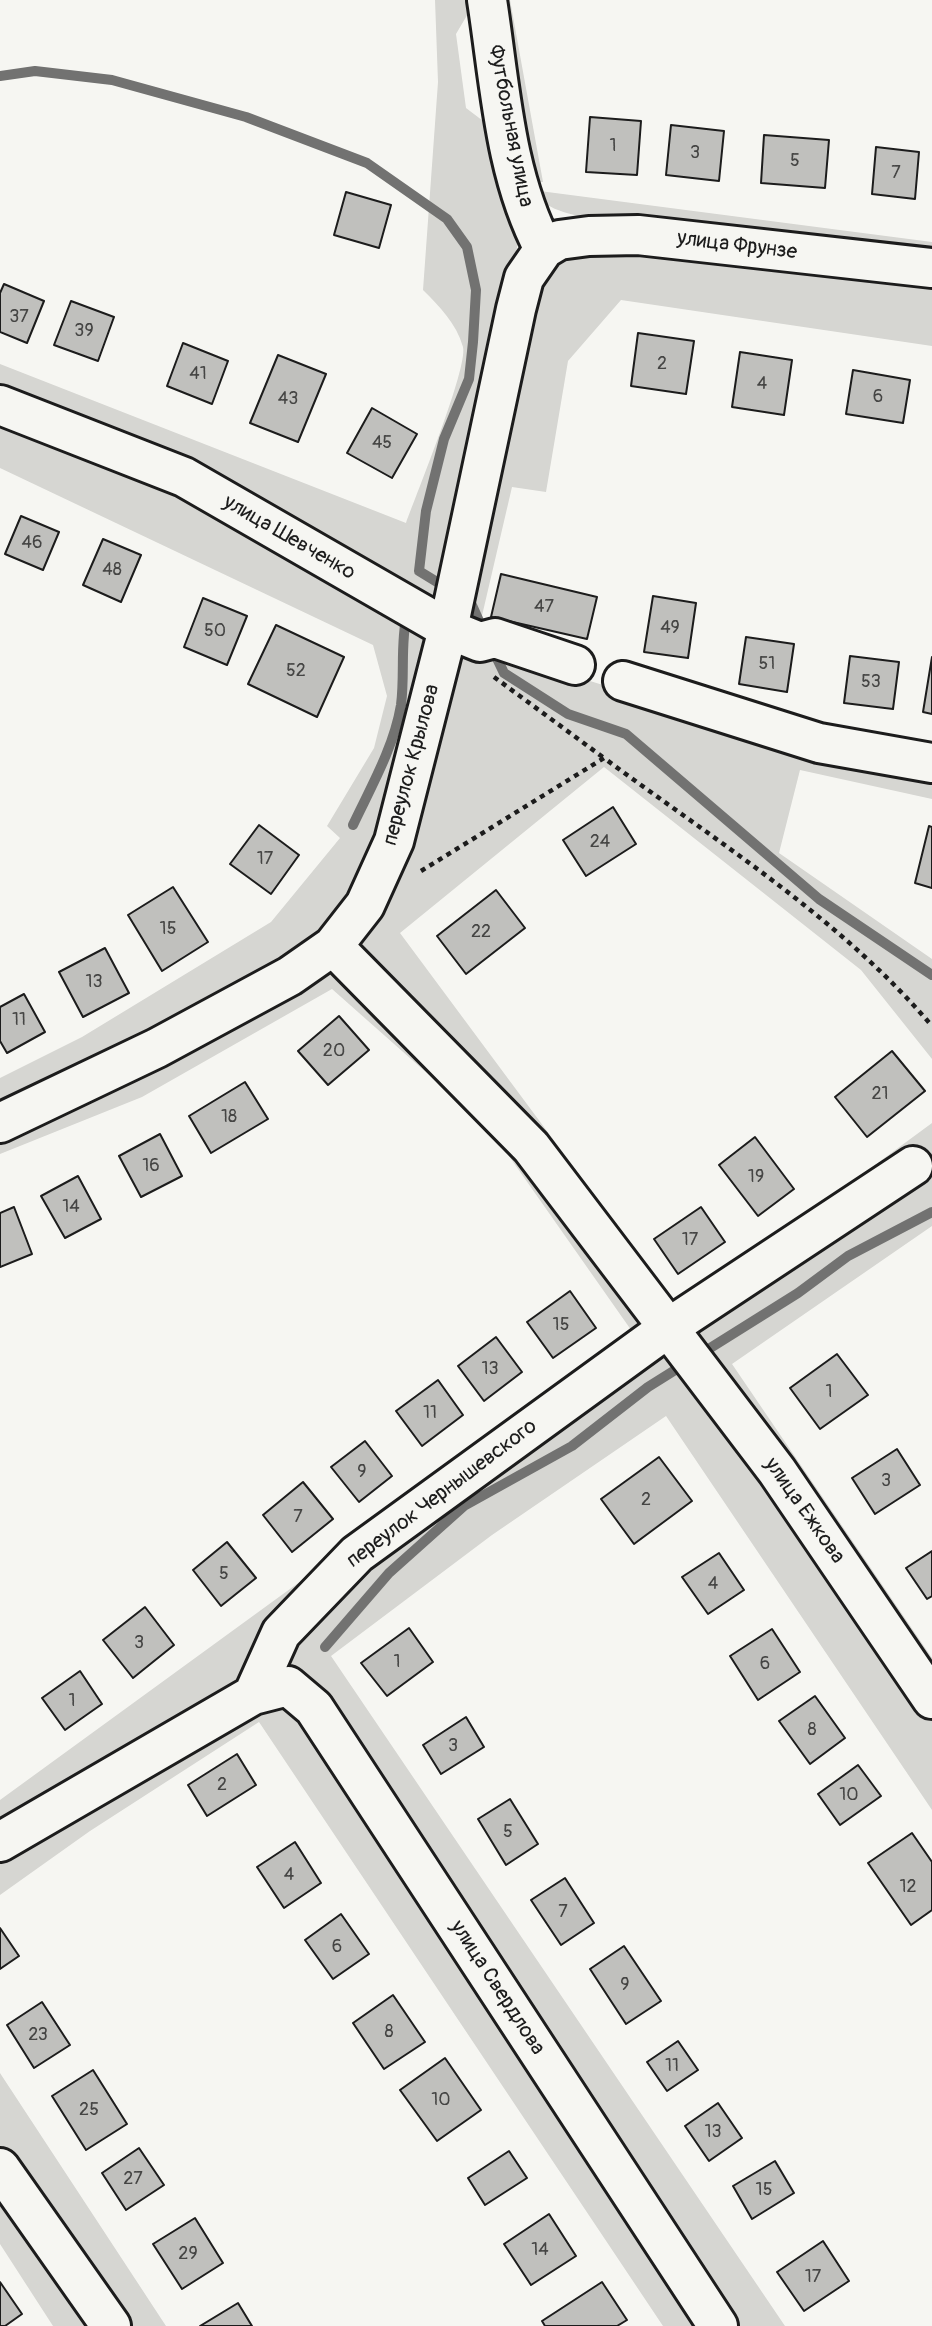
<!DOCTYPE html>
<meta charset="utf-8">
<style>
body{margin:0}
canvas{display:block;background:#f6f6f2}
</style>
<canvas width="932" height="2326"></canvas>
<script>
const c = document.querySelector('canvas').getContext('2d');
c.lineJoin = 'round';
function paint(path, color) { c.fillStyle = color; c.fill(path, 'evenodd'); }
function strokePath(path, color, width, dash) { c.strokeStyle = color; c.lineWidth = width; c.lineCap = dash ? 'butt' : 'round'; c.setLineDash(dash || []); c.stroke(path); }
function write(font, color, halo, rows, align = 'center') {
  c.font = font + ' Pangolin,sans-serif'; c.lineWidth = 5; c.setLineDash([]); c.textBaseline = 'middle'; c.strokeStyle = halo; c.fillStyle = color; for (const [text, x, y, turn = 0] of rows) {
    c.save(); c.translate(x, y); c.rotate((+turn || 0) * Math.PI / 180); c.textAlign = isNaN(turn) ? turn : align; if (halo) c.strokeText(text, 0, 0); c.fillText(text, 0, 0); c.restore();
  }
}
paint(new Path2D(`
 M 435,0 L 476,0 L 456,34 L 466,108 L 495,130 L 501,179 L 518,243 L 443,598 L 428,602 L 0,392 L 0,364 L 406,523 C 416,495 468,368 463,347 C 456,323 440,307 423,290 L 438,82 Z
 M 501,0 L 510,0 L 543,182 L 530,182 Z
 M 532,190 L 932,242 L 932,256 L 583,217 C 562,212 544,208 532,190 Z
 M 641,249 L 932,283 L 932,346 L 621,300 L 568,361 L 546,492 L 512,487 L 481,620 L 490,633 L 459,619 L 528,313 L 547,269 L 566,256 Z
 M 0,418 L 179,489 L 421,632 L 430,650 L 385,837 L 325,940 L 0,1110 L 0,1078 L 82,1037 L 271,922 L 340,838 L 327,826 L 374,748 L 387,696 L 373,645 L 0,468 Z
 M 471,644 L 812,750 L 932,771 L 932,799 L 800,770 L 779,853 L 932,959 L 932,1059 L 861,970 L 604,767 L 400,933 L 679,1309 L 349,949 L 453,650 Z
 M 335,959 L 526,1153 L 655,1326 L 636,1337 L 490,1129 L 332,989 L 142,1097 L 0,1154 L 0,1133 Z
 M 932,1123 L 932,1226 L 732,1364 L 932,1658 L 932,1686 L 680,1331 L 690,1301 Z
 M 671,1339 L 932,1714 L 932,1810 L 666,1416 L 492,1535 L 331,1656 L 785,2326 L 727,2326 L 319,1701 L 268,1684 L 287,1640 L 363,1561 Z
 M 349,1546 L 246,1690 L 0,1833 L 0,1800 Z
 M 284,1698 L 305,1713 L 705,2326 L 663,2326 L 259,1722 L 90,1831 L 0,1895 L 0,1854 Z
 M 0,2073 L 166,2326 L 121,2326 L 0,2153 Z
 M 0,2184 L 101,2326 L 53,2326 L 0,2244 Z`), '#d6d6d2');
strokePath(new Path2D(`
 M 0,76 L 35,71 L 112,80 L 246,117 L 367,163 L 447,219 L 467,247 L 476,290 L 473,342 L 469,379 L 444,439 L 426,511 L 419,571 L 450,590
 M 464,599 L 471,603 L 484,632
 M 491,646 L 504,673 L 568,714 L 626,734 L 819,899 L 932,975
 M 353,825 C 371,787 394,747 401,705 C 405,675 400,643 407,614
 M 325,1647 L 389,1573 L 464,1506 L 572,1446 L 648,1387 L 798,1293 L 848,1256 L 932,1212`), '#727271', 10);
const building = new Path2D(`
 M 590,117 L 641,121 L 637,175 L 586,172 Z
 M 671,125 L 724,131 L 719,181 L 666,175 Z
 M 764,135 L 829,140 L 825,188 L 761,183 Z
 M 876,147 L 919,152 L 915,199 L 872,194 Z
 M 346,192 L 391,205 L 379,248 L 334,235 Z
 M 4,284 L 44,301 L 27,343 L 0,332 L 0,293 Z
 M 71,301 L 114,317 L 98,361 L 54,345 Z
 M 638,333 L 694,341 L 686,394 L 631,386 Z
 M 183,343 L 228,361 L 212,404 L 167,386 Z
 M 740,352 L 792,360 L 784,415 L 732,407 Z
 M 278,355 L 326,374 L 298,442 L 250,423 Z
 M 853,370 L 910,380 L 903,423 L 846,414 Z
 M 372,408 L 417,434 L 392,478 L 347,453 Z
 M 21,516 L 59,532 L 43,570 L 5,554 Z
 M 103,539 L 141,555 L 121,602 L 83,585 Z
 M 501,574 L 597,597 L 587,639 L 491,617 Z
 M 653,596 L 696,603 L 688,658 L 644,652 Z
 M 203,598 L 247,616 L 227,665 L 184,647 Z
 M 276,625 L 344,657 L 317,717 L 248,684 Z
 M 746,637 L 794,644 L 787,692 L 739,684 Z
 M 850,656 L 899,662 L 893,709 L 844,703 Z
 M 932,657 L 932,714 L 923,712 Z
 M 613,807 L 636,844 L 586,876 L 563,840 Z
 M 259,825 L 299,855 L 271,894 L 230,864 Z
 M 929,826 L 932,827 L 932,888 L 915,883 Z
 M 173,887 L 208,942 L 162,971 L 128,915 Z
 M 496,890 L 525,928 L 466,974 L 437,936 Z
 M 105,948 L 129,993 L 83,1017 L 59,972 Z
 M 24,994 L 45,1032 L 7,1053 L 0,1041 L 0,1007 Z
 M 339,1016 L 369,1050 L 328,1085 L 298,1051 Z
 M 892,1051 L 925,1091 L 867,1137 L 835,1097 Z
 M 245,1082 L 268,1119 L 211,1153 L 189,1116 Z
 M 160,1134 L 182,1176 L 141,1197 L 119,1156 Z
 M 755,1137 L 794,1189 L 758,1216 L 719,1165 Z
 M 78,1176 L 101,1219 L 65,1238 L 41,1196 Z
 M 14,1207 L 32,1254 L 0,1267 L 0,1213 Z
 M 701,1207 L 725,1242 L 678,1274 L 654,1239 Z
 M 570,1291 L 596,1328 L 553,1358 L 527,1322 Z
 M 496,1337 L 522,1372 L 484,1401 L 458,1366 Z
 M 837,1354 L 868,1395 L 820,1429 L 790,1388 Z
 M 438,1380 L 463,1415 L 422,1446 L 396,1411 Z
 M 365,1441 L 392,1476 L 359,1502 L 331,1467 Z
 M 897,1449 L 920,1485 L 875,1514 L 852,1478 Z
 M 659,1457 L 692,1501 L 634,1544 L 601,1499 Z
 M 303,1482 L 333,1519 L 292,1552 L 263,1515 Z
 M 227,1542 L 256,1578 L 221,1606 L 193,1570 Z
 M 932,1551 L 932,1596 L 927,1599 L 906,1568 Z
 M 719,1553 L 744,1590 L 708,1614 L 682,1577 Z
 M 145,1607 L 174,1645 L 133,1678 L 103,1640 Z
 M 409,1628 L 433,1662 L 387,1696 L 361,1663 Z
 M 772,1629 L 800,1672 L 758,1700 L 730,1656 Z
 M 80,1671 L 102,1704 L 65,1730 L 42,1698 Z
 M 815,1696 L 845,1738 L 810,1764 L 779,1721 Z
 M 466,1717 L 484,1747 L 441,1774 L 423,1745 Z
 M 237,1754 L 256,1785 L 207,1816 L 188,1785 Z
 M 858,1765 L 881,1796 L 840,1825 L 818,1794 Z
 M 510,1799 L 538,1844 L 506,1865 L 478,1819 Z
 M 912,1833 L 932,1862 L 932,1910 L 911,1925 L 868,1863 Z
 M 295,1842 L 321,1883 L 284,1908 L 257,1867 Z
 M 565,1878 L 594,1923 L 561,1945 L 531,1900 Z
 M 341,1914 L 369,1954 L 333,1979 L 305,1940 Z
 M 0,1928 L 19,1956 L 0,1969 Z
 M 624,1946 L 661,2001 L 626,2024 L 590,1969 Z
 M 393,1995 L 425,2042 L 384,2069 L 353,2023 Z
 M 42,2002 L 70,2045 L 34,2068 L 7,2025 Z
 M 678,2041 L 698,2070 L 667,2091 L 647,2062 Z
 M 445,2058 L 481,2110 L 437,2141 L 400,2090 Z
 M 93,2070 L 127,2124 L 86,2150 L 52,2096 Z
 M 718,2103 L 742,2138 L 709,2161 L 685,2126 Z
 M 139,2148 L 164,2185 L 126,2210 L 102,2173 Z
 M 509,2151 L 527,2178 L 485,2205 L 468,2178 Z
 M 775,2161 L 794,2193 L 752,2219 L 733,2186 Z
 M 549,2214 L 576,2256 L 531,2285 L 504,2244 Z
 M 195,2218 L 223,2263 L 182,2289 L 153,2244 Z
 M 823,2241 L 849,2281 L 804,2311 L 777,2272 Z
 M 0,2282 L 22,2314 L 5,2326 L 0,2326 Z
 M 602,2282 L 627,2320 L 617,2326 L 545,2326 L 542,2321 Z
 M 238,2303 L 252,2326 L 200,2326 Z`);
paint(building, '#c0c0bd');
strokePath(building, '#1c1c1c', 2);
const minor = new Path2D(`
 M 487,0 C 500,83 504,174 544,249
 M 0,405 L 184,477 L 448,629 L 480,642 L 495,638 L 575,665
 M 623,681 L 819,743 L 932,763
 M 333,946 L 531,1147 L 777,1471 L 932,1699
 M 0,1123 L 157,1048 L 290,976 L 333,946 L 365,905 L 394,841 L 448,629 L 516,309 L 524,278 L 544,249 L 559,240 L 589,236 L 638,235 L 932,268
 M 253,1695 L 288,1686 L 314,1708 L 718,2326
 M 0,1842 L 253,1695 L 281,1633 L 357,1554 L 668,1328 L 913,1166
 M 0,2168 L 111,2326`);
strokePath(minor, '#1c1c1c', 44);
strokePath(new Path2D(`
 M 494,677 L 604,758
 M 421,871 L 604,758 C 716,841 841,919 932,1026`), '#1c1c1c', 4.5, [5, 5]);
strokePath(minor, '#f6f6f2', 38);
write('18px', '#454544', null, [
 ["1",613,146],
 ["3",695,153],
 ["5",795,161],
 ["7",896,173],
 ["37",19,317],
 ["39",84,331],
 ["2",662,364],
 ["41",198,374],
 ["4",762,384],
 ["6",878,397],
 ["43",288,399],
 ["45",382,443],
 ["46",32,543],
 ["48",112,570],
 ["47",544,607],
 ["49",670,628],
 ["50",215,631],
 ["51",767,664],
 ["52",296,671],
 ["53",871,682],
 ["24",600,842],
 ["17",265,859],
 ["15",168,929],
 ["22",481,932],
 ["13",94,982],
 ["11",19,1020],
 ["20",334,1051],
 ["21",880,1094],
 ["18",229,1117],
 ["16",151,1166],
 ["19",756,1177],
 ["14",71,1207],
 ["17",690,1240],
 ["15",561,1325],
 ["13",490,1369],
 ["1",829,1392],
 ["11",430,1413],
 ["9",362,1472],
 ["3",886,1481],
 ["2",646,1500],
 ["7",298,1517],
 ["5",224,1574],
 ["4",713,1584],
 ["3",139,1643],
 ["1",397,1662],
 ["6",765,1664],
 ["1",72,1701],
 ["8",812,1730],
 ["3",453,1746],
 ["2",222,1785],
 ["10",849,1795],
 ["5",508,1832],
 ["4",289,1875],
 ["12",908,1887],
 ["7",563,1912],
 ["6",337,1947],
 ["9",625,1985],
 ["8",389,2032],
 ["23",38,2035],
 ["11",672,2066],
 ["10",441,2100],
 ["25",89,2110],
 ["13",713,2132],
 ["27",133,2179],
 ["15",764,2190],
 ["14",540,2250],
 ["29",188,2254],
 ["17",813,2277]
]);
write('21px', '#1c1c1c', '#f6f6f2', [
 ["Футбольная улица",510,126,79],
 ["улица Фрунзе",737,246,7],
 ["улица Шевченко",289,538,30],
 ["переулок Крылова",412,765,-75],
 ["переулок Чернышевского",442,1494,-37],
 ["улица Ежкова",804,1511,55],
 ["улица Свердлова",497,1988,57]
]);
</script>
